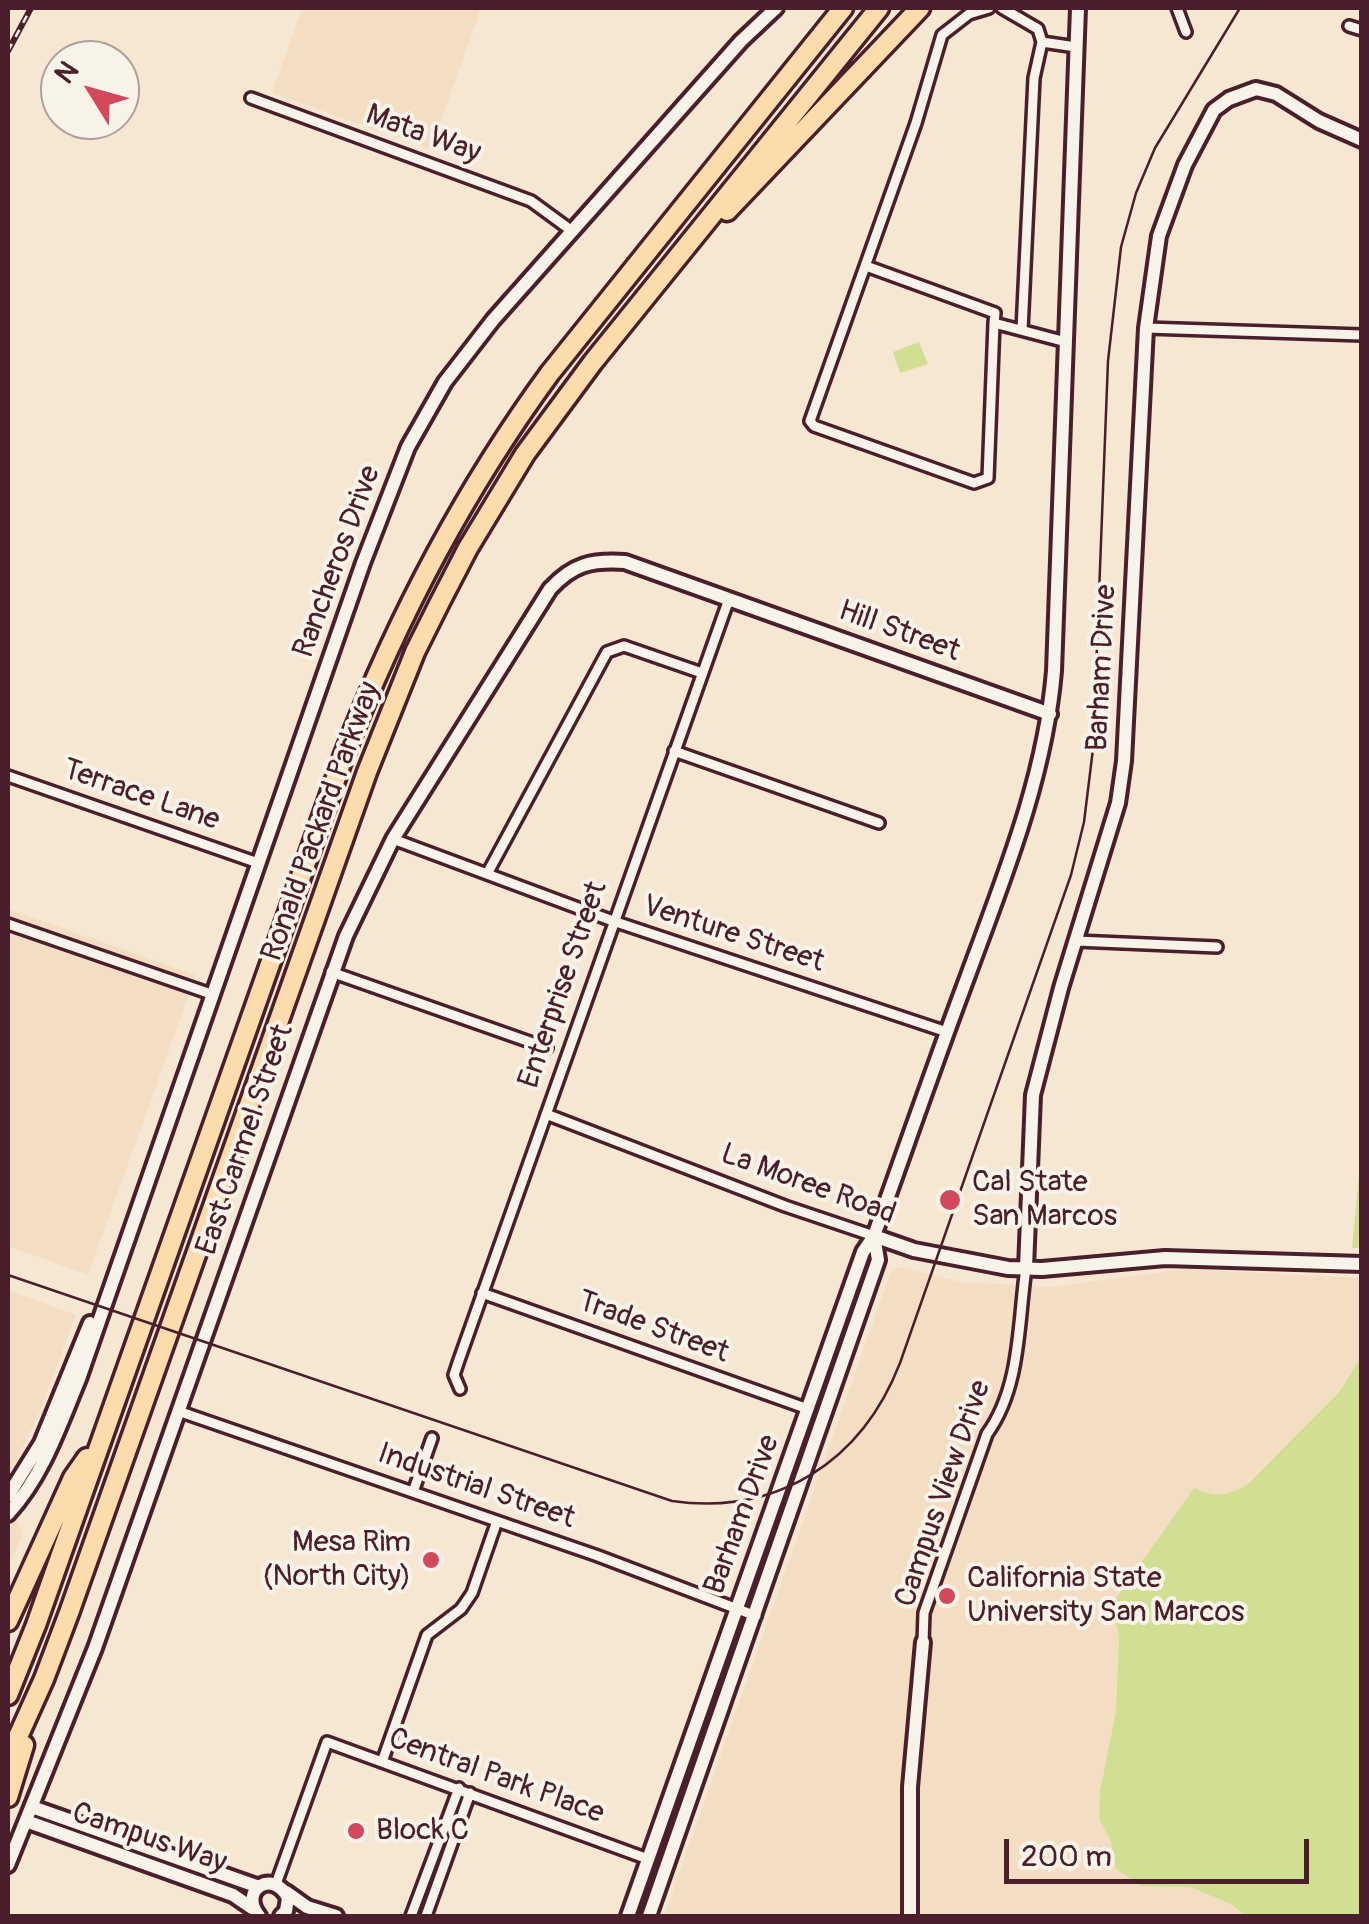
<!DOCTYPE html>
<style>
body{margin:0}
#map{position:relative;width:1369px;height:1924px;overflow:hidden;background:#f5e7d2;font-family:Pangolin,sans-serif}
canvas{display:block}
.frame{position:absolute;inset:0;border:10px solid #4a1f2b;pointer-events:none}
.north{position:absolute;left:40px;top:40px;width:100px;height:100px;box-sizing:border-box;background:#f7f3e8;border:2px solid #b29e9c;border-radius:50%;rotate:307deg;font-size:28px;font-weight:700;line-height:40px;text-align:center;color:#4a1f2b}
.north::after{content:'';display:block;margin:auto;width:35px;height:45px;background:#d1495b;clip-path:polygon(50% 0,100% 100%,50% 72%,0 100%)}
.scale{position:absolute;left:1004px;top:1839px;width:305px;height:45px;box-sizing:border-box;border:5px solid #4a1f2b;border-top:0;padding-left:12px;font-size:30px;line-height:35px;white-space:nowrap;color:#4a1f2b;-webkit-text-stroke:8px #f7f3e8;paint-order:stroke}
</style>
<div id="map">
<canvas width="1369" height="1924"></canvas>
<div class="frame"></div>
<div class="north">N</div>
<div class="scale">200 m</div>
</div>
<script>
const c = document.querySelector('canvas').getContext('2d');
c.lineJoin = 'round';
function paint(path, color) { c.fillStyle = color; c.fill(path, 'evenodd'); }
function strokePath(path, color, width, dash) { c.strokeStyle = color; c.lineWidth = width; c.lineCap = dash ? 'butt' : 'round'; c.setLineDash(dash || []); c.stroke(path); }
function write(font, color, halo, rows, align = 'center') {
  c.font = font + ' Pangolin,sans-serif'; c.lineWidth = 8; c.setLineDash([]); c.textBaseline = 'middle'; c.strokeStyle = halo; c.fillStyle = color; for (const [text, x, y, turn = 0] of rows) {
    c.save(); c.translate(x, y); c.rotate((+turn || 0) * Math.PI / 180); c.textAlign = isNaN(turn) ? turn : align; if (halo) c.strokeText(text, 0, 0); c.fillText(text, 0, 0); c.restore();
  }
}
paint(new Path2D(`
 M 302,8 L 481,8 L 431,149 L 272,93 Z
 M 8,909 L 196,975 L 88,1275 L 8,1246 Z
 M 902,1267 L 961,1282 L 1054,1287 L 1184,1269 L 1361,1278 L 1361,1357 L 1339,1391 L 1248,1484 L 1232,1494 L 1212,1495 L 1112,1604 L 1119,1637 L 1116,1711 L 1100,1791 L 1099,1819 L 1110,1839 L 1116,1869 L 1142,1886 L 1190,1886 L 1231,1904 L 1246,1916 L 664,1916 L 889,1277 L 892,1270 Z
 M 8,1290 L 76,1315 L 39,1414 L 8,1476 Z
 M 8,1491 L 23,1535 L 8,1567 Z`), '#f4dec3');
paint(new Path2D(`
 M 919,342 L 928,364 L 900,373 L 893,352 Z
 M 1361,1153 L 1361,1248 L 1352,1248 Z
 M 1361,1357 L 1361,1916 L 1246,1916 L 1231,1904 L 1190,1887 L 1141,1886 L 1116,1869 L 1110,1839 L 1099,1819 L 1100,1791 L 1116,1711 L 1119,1637 L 1112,1604 L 1194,1488 C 1215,1497 1228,1497 1248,1484 L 1339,1392 Z`), '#d1df92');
const street = new Path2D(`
 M 989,8 L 969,14 L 942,35 L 916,123 L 810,421 L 814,426 L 974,483 L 988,478 L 994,323 L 1066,342
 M 1002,8 L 1038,29 L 1042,42 L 1076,47
 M 1177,8 L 1186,32
 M 1349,26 L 1362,30
 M 251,98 L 531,201 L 572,231
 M 866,266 L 995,313 L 994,323
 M 1146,328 L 1362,335
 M 1022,330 L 1034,78 L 1042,42
 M 674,751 L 879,823
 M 8,776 L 258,863
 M 393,839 L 613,921 L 947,1032
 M 487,874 L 607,652 L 624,646 L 702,673
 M 8,924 L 211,994
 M 1076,941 L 1217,947
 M 331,972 L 547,1048
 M 546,1114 L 785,1206 L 874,1236
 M 482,1293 L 808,1409
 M 460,1389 L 454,1375 L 459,1360 L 729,599
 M 178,1411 L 598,1556 L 756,1616
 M 413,1492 L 432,1438
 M 923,1642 L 924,1613 L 987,1434 C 1021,1387 1018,1323 1026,1268
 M 382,1762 L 427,1635 L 461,1609 L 472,1593 L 497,1521
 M 276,1884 L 327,1742 L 648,1859
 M 411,1916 L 459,1788
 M 426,1916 L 470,1793`);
const secondary = new Path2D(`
 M 874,1236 L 914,1250 L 1008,1268 L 1042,1269 L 1165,1258 L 1362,1264
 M 1026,1268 L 1033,1095 L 1061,988 L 1118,803 L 1124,761 L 1146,328 L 1159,236 L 1185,165 L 1214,110 L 1229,99 L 1256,89 L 1276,94 L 1319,121 L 1362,140
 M 8,1496 L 41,1443 L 90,1323
 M 8,1514 C 43,1476 59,1427 79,1379 L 363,563 L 408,447 L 445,382 L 493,320 L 741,41 L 776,8
 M 32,1807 L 259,1887
 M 26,1821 L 233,1895 L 252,1908
 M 8,1865 L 95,1648 L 346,936 L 393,839 L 550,589 C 573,564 591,560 625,562 L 1050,714
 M 286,1892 L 307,1907 L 336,1916
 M 259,1916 C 238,1890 273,1868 288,1898 L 286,1911 L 281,1916
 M 628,1916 L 863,1252 L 874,1236 C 905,1150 935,1063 967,978 C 1004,877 1045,778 1054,671 L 1078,8
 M 649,1916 L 878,1260 L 874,1236
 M 910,1916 L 910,1787 L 923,1642`);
const highway = new Path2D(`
 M 727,211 L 920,8
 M 8,1621 L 73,1478 L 87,1458
 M 8,1695 L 36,1625 L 344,755 C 397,618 463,492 550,373 L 843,8
 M 8,1759 L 44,1679 L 69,1613 L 367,772 L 415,652 L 440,602 L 468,548 L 525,454 L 593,362 L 879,8
 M 8,1797 L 24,1745`);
strokePath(street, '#4a1f2b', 16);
strokePath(secondary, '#4a1f2b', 20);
strokePath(highway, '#4a1f2b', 25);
strokePath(street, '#f7f3e8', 9);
strokePath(secondary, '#f7f3e8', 12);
strokePath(highway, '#fcdcac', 18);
strokePath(new Path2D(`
 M 8,1275 L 672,1501 C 778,1516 862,1461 900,1363 L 1071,875 L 1084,822 L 1093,749 L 1108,361 L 1121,247 L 1136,193 L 1155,148 L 1240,8`), '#4a1f2b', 2.5);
const rail = new Path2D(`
 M 8,51 L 31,8`);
strokePath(rail, '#4a1f2b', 6);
strokePath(rail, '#f7f3e8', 2.5, [8]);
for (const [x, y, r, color] of [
 [950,1200,12,"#d1495b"],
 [431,1560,10,"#d1495b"],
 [947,1596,10,"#d1495b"],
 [356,1831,10,"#d1495b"]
]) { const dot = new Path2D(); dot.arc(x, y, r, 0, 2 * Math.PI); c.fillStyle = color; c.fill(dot); strokePath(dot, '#f7f3e8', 4); }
write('30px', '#4a1f2b', '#f7f3e8', [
 ["Mata Way",423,135,20],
 ["Rancheros Drive",338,562,-70],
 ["Hill Street",899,632,20],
 ["Barham Drive",1103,668,-87],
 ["Terrace Lane",141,796,19],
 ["Ronald Packard Parkway",322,822,-70],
 ["Venture Street",733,935,18],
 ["Enterprise Street",564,985,-71],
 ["East Carmel Street",246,1140,-71],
 ["La Moree Road",808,1185,20],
 ["Trade Street",653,1328,20],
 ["Industrial Street",476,1487,19],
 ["Campus View Drive",944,1494,-71],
 ["Barham Drive",743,1515,-70],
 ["Central Park Place",496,1777,20],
 ["Campus Way",149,1839,19]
]);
write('30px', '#4a1f2b', '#f7f3e8', [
 ["Cal State",972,1183],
 ["San Marcos",972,1217],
 ["Mesa Rim",411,1543,"right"],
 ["(North City)",411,1577,"right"],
 ["California State",967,1579],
 ["University San Marcos",967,1613],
 ["Block C",376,1831]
], 'left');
</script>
